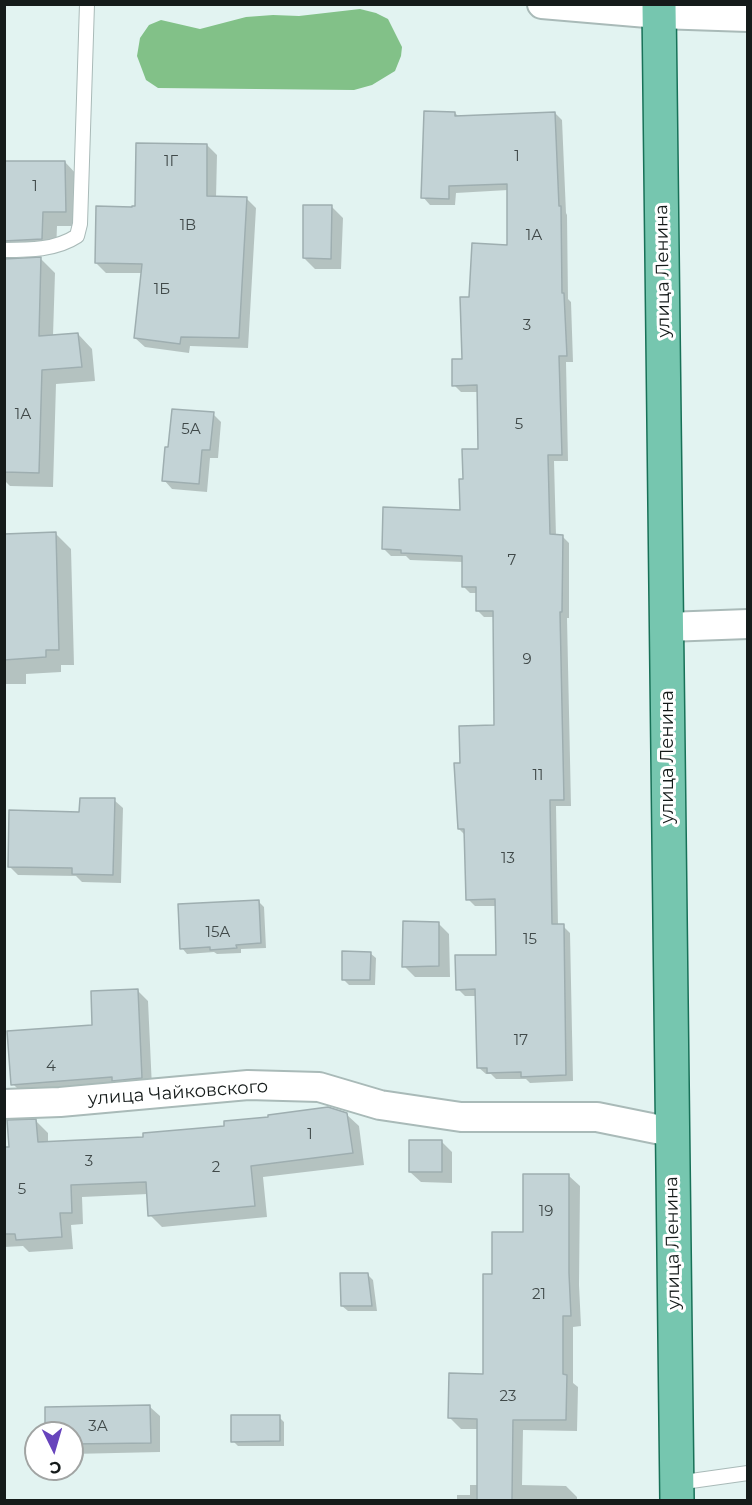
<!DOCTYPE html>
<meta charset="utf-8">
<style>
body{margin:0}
#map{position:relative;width:752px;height:1505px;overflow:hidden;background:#e2f3f1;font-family:Montserrat,sans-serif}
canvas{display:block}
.frame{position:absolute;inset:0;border:6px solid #151b1a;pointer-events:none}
.north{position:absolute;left:24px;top:1421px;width:60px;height:60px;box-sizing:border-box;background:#fff;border:2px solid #a1a4a3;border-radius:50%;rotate:175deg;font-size:16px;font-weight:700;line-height:24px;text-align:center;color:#151b1a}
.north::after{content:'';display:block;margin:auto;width:21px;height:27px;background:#6744bc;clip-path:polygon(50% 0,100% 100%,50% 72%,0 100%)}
</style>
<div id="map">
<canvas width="752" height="1505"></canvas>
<div class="frame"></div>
<div class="north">С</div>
</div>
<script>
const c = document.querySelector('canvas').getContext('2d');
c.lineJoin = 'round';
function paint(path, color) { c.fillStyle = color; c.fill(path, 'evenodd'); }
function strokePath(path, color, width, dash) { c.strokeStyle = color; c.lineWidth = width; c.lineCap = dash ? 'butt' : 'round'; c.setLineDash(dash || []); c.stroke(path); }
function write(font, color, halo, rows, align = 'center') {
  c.font = font + ' Montserrat,sans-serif'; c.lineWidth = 6; c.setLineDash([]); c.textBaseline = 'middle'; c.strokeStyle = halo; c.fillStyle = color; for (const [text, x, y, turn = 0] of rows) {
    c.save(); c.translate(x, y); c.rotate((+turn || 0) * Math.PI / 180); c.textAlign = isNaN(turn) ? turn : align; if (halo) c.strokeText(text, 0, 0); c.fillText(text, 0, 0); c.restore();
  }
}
paint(new Path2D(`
 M 360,9 L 376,13 L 388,19 L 402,47 L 401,56 L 395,71 L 372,85 L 354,90 L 158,88 L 146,80 L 137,56 L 140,38 L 149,25 L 161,20 L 200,29 L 246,17 L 273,15 L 299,16 Z`), '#82c188');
paint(new Path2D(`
 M 455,113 L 459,117 L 555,113 L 562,120 L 566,213 L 567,215 L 568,299 L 571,302 L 573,362 L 566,362 L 568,461 L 554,461 L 556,536 L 562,536 L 569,543 L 569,618 L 567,618 L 571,806 L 556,806 L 558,926 L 563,926 L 570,933 L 573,1081 L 530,1083 L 526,1079 L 496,1079 L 491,1074 L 486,1074 L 478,1067 L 476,996 L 465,996 L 458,989 L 497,956 L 497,906 L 475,906 L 468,899 L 466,836 L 459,829 L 461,764 L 496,726 L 494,617 L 484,617 L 477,610 L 477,593 L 470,593 L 463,586 L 463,562 L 410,560 L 406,556 L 391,556 L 384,549 L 461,512 L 465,480 L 480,451 L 478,392 L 461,392 L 454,385 L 463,360 L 470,298 L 508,246 L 508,190 L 456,193 L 455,205 L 430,205 L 423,197 Z
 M 207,145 L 217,155 L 216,198 L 247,199 L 256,208 L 248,348 L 190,346 L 189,353 L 145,347 L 135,338 L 142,273 L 106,273 L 96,263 L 137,207 Z
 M 65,162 L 79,177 L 80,226 L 57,226 L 56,253 L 18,255 L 10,260 L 41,259 L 55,273 L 53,336 L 78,334 L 92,349 L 95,381 L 56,384 L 53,487 L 10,486 L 4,480 L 4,163 Z
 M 332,207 L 343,218 L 341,269 L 315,269 L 304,258 Z
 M 213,414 L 221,422 L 218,458 L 210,458 L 207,492 L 172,489 L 164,480 Z
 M 56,534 L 71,549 L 74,665 L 61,665 L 61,672 L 26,674 L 26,684 L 4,684 L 4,536 Z
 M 114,800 L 123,808 L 121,883 L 82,882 L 76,876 L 18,875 L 9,866 L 81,813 Z
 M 258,901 L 264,907 L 266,948 L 241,949 L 241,953 L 217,954 L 214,952 L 187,954 L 182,948 Z
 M 438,923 L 449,934 L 450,977 L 415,977 L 404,966 Z
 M 370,953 L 376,958 L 375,985 L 349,985 L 343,979 Z
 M 138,991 L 148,1001 L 152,1088 L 24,1095 L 13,1084 L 94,1026 Z
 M 346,1114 L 359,1126 L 364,1165 L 263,1177 L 267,1217 L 162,1227 L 150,1215 L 148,1194 L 82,1197 L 83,1224 L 71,1225 L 73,1249 L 29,1252 L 23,1246 L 4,1247 L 4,1149 L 11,1148 L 36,1121 L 48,1133 L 48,1143 L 145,1138 Z
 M 441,1141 L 452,1152 L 452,1183 L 421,1182 L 410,1172 Z
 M 569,1176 L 580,1186 L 579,1285 L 581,1326 L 573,1327 L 573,1383 L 578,1387 L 577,1431 L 523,1430 L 522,1485 L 566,1486 L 577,1497 L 577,1500 L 457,1500 L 457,1495 L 470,1495 L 470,1485 L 479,1485 L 479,1429 L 461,1429 L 450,1418 L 485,1375 L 493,1275 Z
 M 368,1275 L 373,1280 L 377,1311 L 348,1311 L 342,1306 Z
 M 150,1407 L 160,1416 L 160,1452 L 72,1454 L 72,1433 L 46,1433 Z
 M 279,1417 L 284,1422 L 284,1446 L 238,1446 L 233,1441 Z`), '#0003');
const building = new Path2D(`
 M 424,111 L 455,112 L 455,116 L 555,112 L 559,206 L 561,206 L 562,293 L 564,293 L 567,356 L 559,356 L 562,455 L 548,455 L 550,534 L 563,535 L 562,612 L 560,612 L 564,800 L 550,800 L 552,924 L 564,924 L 566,1075 L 521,1077 L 521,1072 L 487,1073 L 487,1068 L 477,1068 L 475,989 L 456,990 L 455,955 L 496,955 L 495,899 L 466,900 L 464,829 L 458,829 L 454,763 L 460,763 L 459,726 L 494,725 L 493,611 L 476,611 L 476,587 L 462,587 L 462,556 L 401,553 L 401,550 L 382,549 L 383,507 L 460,510 L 459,479 L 463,479 L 462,449 L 478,449 L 477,385 L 452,386 L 452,359 L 462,359 L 460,297 L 469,297 L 472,243 L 507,245 L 507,184 L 449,186 L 449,199 L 421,198 Z
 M 136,143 L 207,144 L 207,196 L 247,197 L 239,338 L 181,337 L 180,344 L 134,338 L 142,264 L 95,263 L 96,206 L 132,207 L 132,206 L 135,206 Z
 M 4,161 L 65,161 L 66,212 L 43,212 L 42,239 L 4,241 Z
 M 303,205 L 332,205 L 331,259 L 303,258 Z
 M 41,257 L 39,336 L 78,333 L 82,367 L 42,370 L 39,473 L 4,472 L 4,259 Z
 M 172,409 L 214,412 L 210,450 L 202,450 L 199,484 L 162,481 L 165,447 L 168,447 Z
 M 56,532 L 59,650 L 46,650 L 46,657 L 4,660 L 4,534 Z
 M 80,798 L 115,798 L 113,875 L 72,874 L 72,868 L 8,867 L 9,810 L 79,812 Z
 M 259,900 L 261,943 L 236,945 L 237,948 L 210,950 L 210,947 L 180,949 L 178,904 Z
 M 403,921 L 439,922 L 439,966 L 402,967 Z
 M 342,951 L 371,952 L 370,980 L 342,980 Z
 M 138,989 L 142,1078 L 112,1081 L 112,1077 L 11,1085 L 7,1031 L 92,1025 L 91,991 Z
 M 328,1107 L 347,1113 L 353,1153 L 251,1166 L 255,1206 L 148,1216 L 146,1182 L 71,1185 L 72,1213 L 60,1213 L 62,1237 L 16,1240 L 15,1234 L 4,1234 L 4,1147 L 9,1147 L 7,1120 L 36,1119 L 38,1142 L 143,1137 L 143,1133 L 224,1126 L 224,1121 L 268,1117 L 268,1115 Z
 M 409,1140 L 442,1140 L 442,1172 L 409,1172 Z
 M 523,1174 L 569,1174 L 569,1273 L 571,1316 L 563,1316 L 563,1374 L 567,1375 L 566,1420 L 513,1420 L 512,1500 L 477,1500 L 477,1419 L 448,1418 L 449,1373 L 483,1374 L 483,1274 L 492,1274 L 492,1232 L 523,1232 Z
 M 340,1273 L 368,1273 L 372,1306 L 341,1306 Z
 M 150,1405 L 151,1443 L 72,1444 L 72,1433 L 45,1433 L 45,1407 Z
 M 231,1415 L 280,1415 L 280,1441 L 231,1442 Z`);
paint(building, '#c3d3d6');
strokePath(building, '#9eaeb0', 1.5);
const service = new Path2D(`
 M 4,250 C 29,250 56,250 77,236 L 80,224 L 87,4
 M 677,1483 L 748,1473`);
const minor = new Path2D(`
 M 542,4 L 659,14 L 748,17
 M 667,627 L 748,624
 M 4,1104 L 60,1102 L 248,1085 L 319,1087 L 380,1105 L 461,1117 L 597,1117 L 671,1132`);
const primary = new Path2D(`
 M 659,4 L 677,1500`);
strokePath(service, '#a9bab8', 16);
strokePath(minor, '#a9bab8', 32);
strokePath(primary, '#187158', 36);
strokePath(service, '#fff', 14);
strokePath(minor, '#fff', 28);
strokePath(primary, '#76c6af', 33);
write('15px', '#404949', null, [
 ["1",517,157],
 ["1Г",171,162],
 ["1",35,187],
 ["1В",188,226],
 ["1А",534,236],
 ["1Б",162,290],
 ["3",527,326],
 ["1А",23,415],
 ["5",519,425],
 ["5А",191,430],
 ["7",512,561],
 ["9",527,660],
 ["11",538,776],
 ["13",508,859],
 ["15А",218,933],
 ["15",530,940],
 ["17",521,1041],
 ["4",51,1067],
 ["1",310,1135],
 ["3",89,1162],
 ["2",216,1168],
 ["5",22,1190],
 ["19",546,1212],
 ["21",539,1295],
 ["23",508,1397],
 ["3А",98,1427]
]);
write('18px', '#151b1a', '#fff', [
 ["улица Ленина",663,271,-91],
 ["улица Ленина",668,757,-90],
 ["улица Чайковского",178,1093,-4],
 ["улица Ленина",673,1243,-91]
]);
</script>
